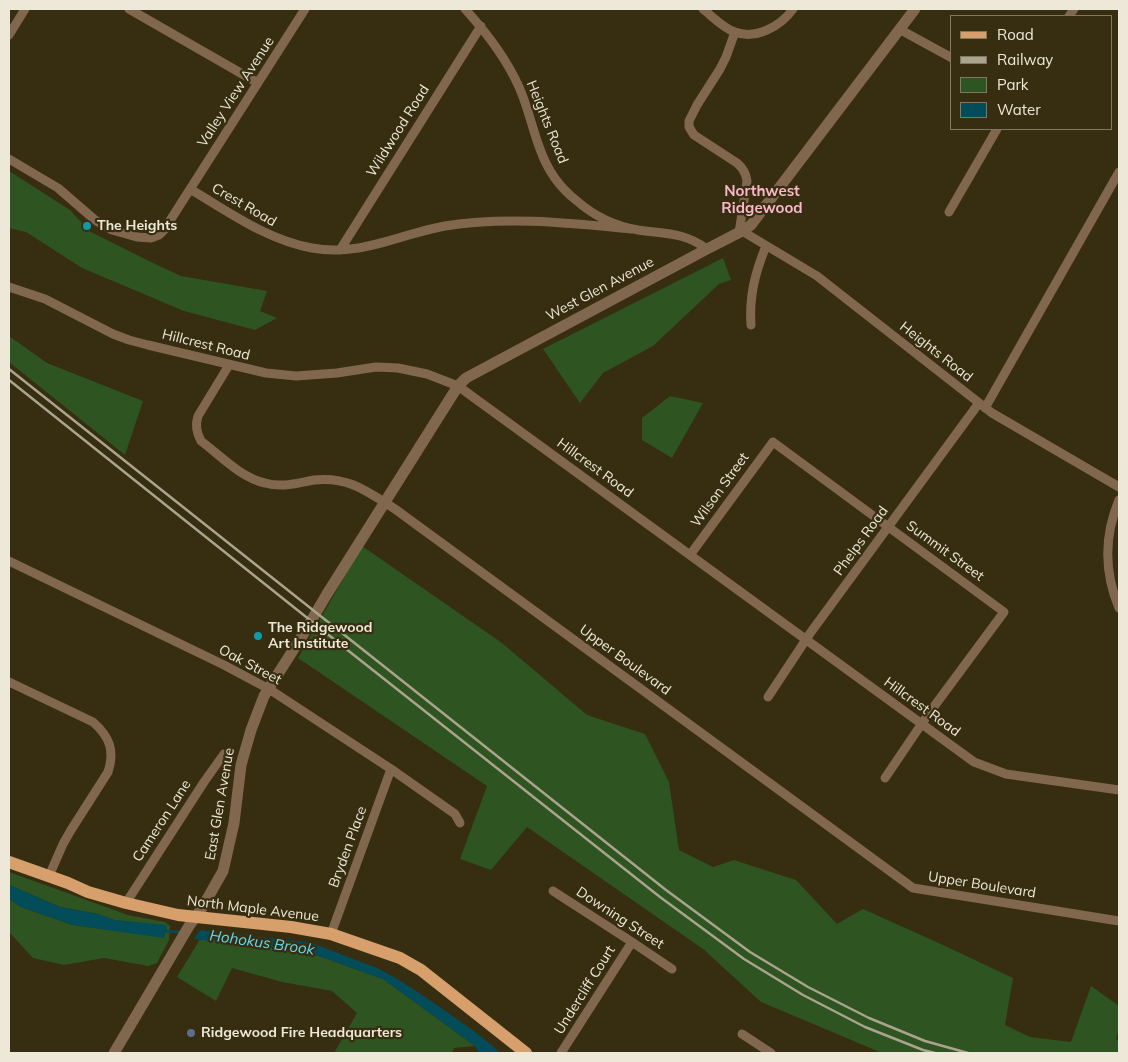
<!DOCTYPE html>
<style>
body{margin:0}
#map{position:relative;width:1128px;height:1062px;overflow:hidden;background:#372d10;font-family:Mulish,sans-serif}
canvas{display:block}
.frame{position:absolute;inset:0;border:10px solid #ede8d7;pointer-events:none}
.legend{position:absolute;left:950px;top:15px;width:162px;height:115px;box-sizing:border-box;background:#372d10;border:1px solid #807860;margin:0;padding:6px 9px;list-style:none;font-size:15px;color:#ede8d7}
.legend li{display:flex;align-items:center;gap:10px;height:25px}
.legend b{width:25px;border:1px solid #807860}
</style>
<div id="map">
<canvas width="1128" height="1062"></canvas>
<div class="frame"></div>
<ul class="legend">
<li><b style="height:6px;background:#d69f6b"></b>Road</li>
<li><b style="height:6px;background:#aaa38e"></b>Railway</li>
<li><b style="height:14px;background:#2d5421"></b>Park</li>
<li><b style="height:14px;background:#034c59"></b>Water</li>
</ul>
</div>
<script>
const c = document.querySelector('canvas').getContext('2d');
c.lineJoin = 'round';
function paint(path, color) { c.fillStyle = color; c.fill(path, 'evenodd'); }
function strokePath(path, color, width, dash) { c.strokeStyle = color; c.lineWidth = width; c.lineCap = dash ? 'butt' : 'round'; c.setLineDash(dash || []); c.stroke(path); }
function write(font, color, halo, rows, align = 'center') {
  c.font = font + ' Mulish,sans-serif'; c.lineWidth = 4.5; c.setLineDash([]); c.textBaseline = 'middle'; c.strokeStyle = halo; c.fillStyle = color; for (const [text, x, y, turn = 0] of rows) {
    c.save(); c.translate(x, y); c.rotate((+turn || 0) * Math.PI / 180); c.textAlign = isNaN(turn) ? turn : align; if (halo) c.strokeText(text, 0, 0); c.fillText(text, 0, 0); c.restore();
  }
}
paint(new Path2D(`
 M 9,171 L 70,210 L 89,231 L 151,262 L 181,276 L 267,291 L 260,311 L 277,318 L 255,330 L 184,311 L 82,268 L 26,232 L 9,228 Z
 M 723,258 L 731,280 L 719,284 L 653,346 L 603,373 L 580,403 L 543,349 Z
 M 9,336 L 47,363 L 143,401 L 125,455 L 9,362 Z
 M 670,396 L 703,403 L 672,458 L 642,440 L 642,418 Z
 M 362,546 L 502,643 L 587,715 L 645,734 L 669,782 L 679,850 L 713,867 L 734,860 L 796,880 L 837,924 L 863,909 L 943,945 L 1013,978 L 1005,1025 L 1030,1037 L 1071,1042 L 1091,986 L 1119,1006 L 1119,1029 L 1116,1039 L 1119,1041 L 1119,1053 L 882,1053 L 761,1002 L 703,949 L 527,827 L 491,870 L 460,859 L 487,786 L 298,658 Z
 M 9,872 L 128,915 L 165,922 L 170,926 L 169,940 L 157,963 L 148,966 L 104,958 L 64,965 L 33,958 L 9,932 L 9,899 L 21,907 L 73,925 L 164,937 L 166,926 L 114,920 L 98,914 L 60,907 L 9,885 Z
 M 200,939 L 253,946 L 305,951 L 383,979 L 475,1046 L 454,1048 L 452,1053 L 334,1053 L 357,1013 L 332,991 L 282,982 L 232,968 L 216,1001 L 177,977 Z`), '#2d5421');
paint(new Path2D(`
 M 9,885 L 60,907 L 98,914 L 114,920 L 167,925 L 164,938 L 73,925 L 21,907 L 9,899 Z
 M 200,930 L 312,943 L 377,968 C 402,980 425,997 447,1012 C 465,1025 484,1037 500,1053 L 479,1053 L 475,1046 L 383,979 L 305,951 L 253,946 L 194,939 Z`), '#034c59');
strokePath(new Path2D(`
 M 164,931 L 181,932`), '#034c59', 2.5);
strokePath(new Path2D(`
 M 129,9 L 258,83
 M 465,9 C 487,33 506,58 519,87 C 528,107 532,128 540,149 C 547,169 560,188 577,201 C 594,216 616,226 638,230 C 665,234 684,232 707,249
 M 703,9 C 713,17 723,28 735,32 C 756,40 781,26 793,9
 M 1069,16 L 1074,9
 M 899,29 L 952,58
 M 735,32 L 726,57 L 720,69 L 697,105 L 689,121 L 689,127 L 694,135 L 737,163 C 743,168 746,173 747,181 L 739,233
 M 9,35 L 25,9
 M 9,159 L 58,188 L 95,220 L 112,230 L 137,237 L 151,238 L 159,235 L 164,230 L 305,9
 M 190,189 C 229,212 267,240 312,248 C 360,257 400,234 445,226 C 507,216 569,223 631,229
 M 949,212 L 997,129
 M 742,231 L 817,276 L 992,413 L 1119,487
 M 340,250 L 481,26
 M 9,287 L 45,299 L 113,334 L 129,340 L 148,345 L 266,373 L 296,376 L 337,373 L 376,367 L 398,368 L 427,374 L 458,386 L 974,762 L 1006,774 L 1119,790
 M 751,325 C 749,296 755,273 766,246
 M 229,365 L 198,416 C 195,425 196,432 201,441 C 221,456 240,477 265,483 C 282,488 297,483 314,480 C 349,476 368,492 395,509 L 913,888 L 1119,921
 M 985,408 L 1119,172
 M 1119,500 C 1104,536 1104,572 1119,608
 M 690,555 L 773,442 L 1004,612 L 927,716 L 885,778
 M 9,561 L 224,665 L 269,689 L 391,769 L 455,814 L 460,823
 M 9,682 L 93,722 C 110,737 115,751 108,772 L 71,830 L 63,844 L 49,876
 M 768,697 L 811,632 L 979,403
 M 553,891 L 632,942 L 672,969
 M 126,903 L 204,782 L 224,754
 M 331,934 L 391,769
 M 742,1034 L 771,1053
 M 561,1053 L 632,942`), '#82674f', 9);
strokePath(new Path2D(`
 M 114,1053 L 189,926 L 202,908 L 223,871 L 234,823 L 241,765 L 251,730 L 264,696 L 304,633 L 327,594 L 458,386 L 466,378 L 707,249 L 744,230 L 751,225 L 915,9`), '#82674f', 11);
strokePath(new Path2D(`
 M 9,862 L 68,883 L 88,892 L 126,903 L 178,915 L 291,927 L 331,934 L 400,958 L 421,970 L 526,1053`), '#d69f6b', 12);
strokePath(new Path2D(`
 M 9,369 L 666,890 L 750,952 L 808,987 L 869,1018 L 925,1041 L 968,1053
 M 9,380 L 350,652 L 660,897 L 744,959 L 803,995 L 865,1027 L 923,1050 L 935,1053`), '#aaa38e', 2.5);
for (const [x, y, r, color] of [
 [87,226,5,"#0f9aa8"],
 [258,636,5,"#0f9aa8"],
 [191,1033,5,"#5c6f8a"]
]) { const dot = new Path2D(); dot.arc(x, y, r, 0, 2 * Math.PI); c.fillStyle = color; c.fill(dot); strokePath(dot, '#372d10', 2); }
write('14px', '#ede8d7', '#372d10', [
 ["Valley View Avenue",236,92,-57],
 ["Heights Road",547,122,68],
 ["Wildwood Road",398,131,-58],
 ["Crest Road",244,205,30],
 ["West Glen Avenue",600,289,-28],
 ["Hillcrest Road",206,345,14],
 ["Heights Road",936,352,38],
 ["Hillcrest Road",595,468,36],
 ["Wilson Street",720,490,-54],
 ["Phelps Road",861,541,-54],
 ["Summit Street",945,551,36],
 ["Upper Boulevard",625,660,36],
 ["Oak Street",250,665,28],
 ["Hillcrest Road",922,707,36],
 ["East Glen Avenue",220,804,-80],
 ["Cameron Lane",162,821,-57],
 ["Bryden Place",348,847,-70],
 ["Upper Boulevard",982,885,9],
 ["North Maple Avenue",253,909,7],
 ["Downing Street",620,918,33],
 ["Undercliff Court",585,990,-58]
]);
write('bold 14px', '#ede8d7', '#372d10', [
 ["The Heights",97,226],
 ["The Ridgewood",268,628],
 ["Art Institute",268,644],
 ["Ridgewood Fire Headquarters",201,1033]
], 'left');
write('bold 15px', '#fbb8cb', '#372d10', [
 ["Northwest",762,191],
 ["Ridgewood",762,208]
]);
write('italic 15px', '#63dbf5', '#372d10', [
 ["Hohokus Brook",262,943,8]
]);
</script>
